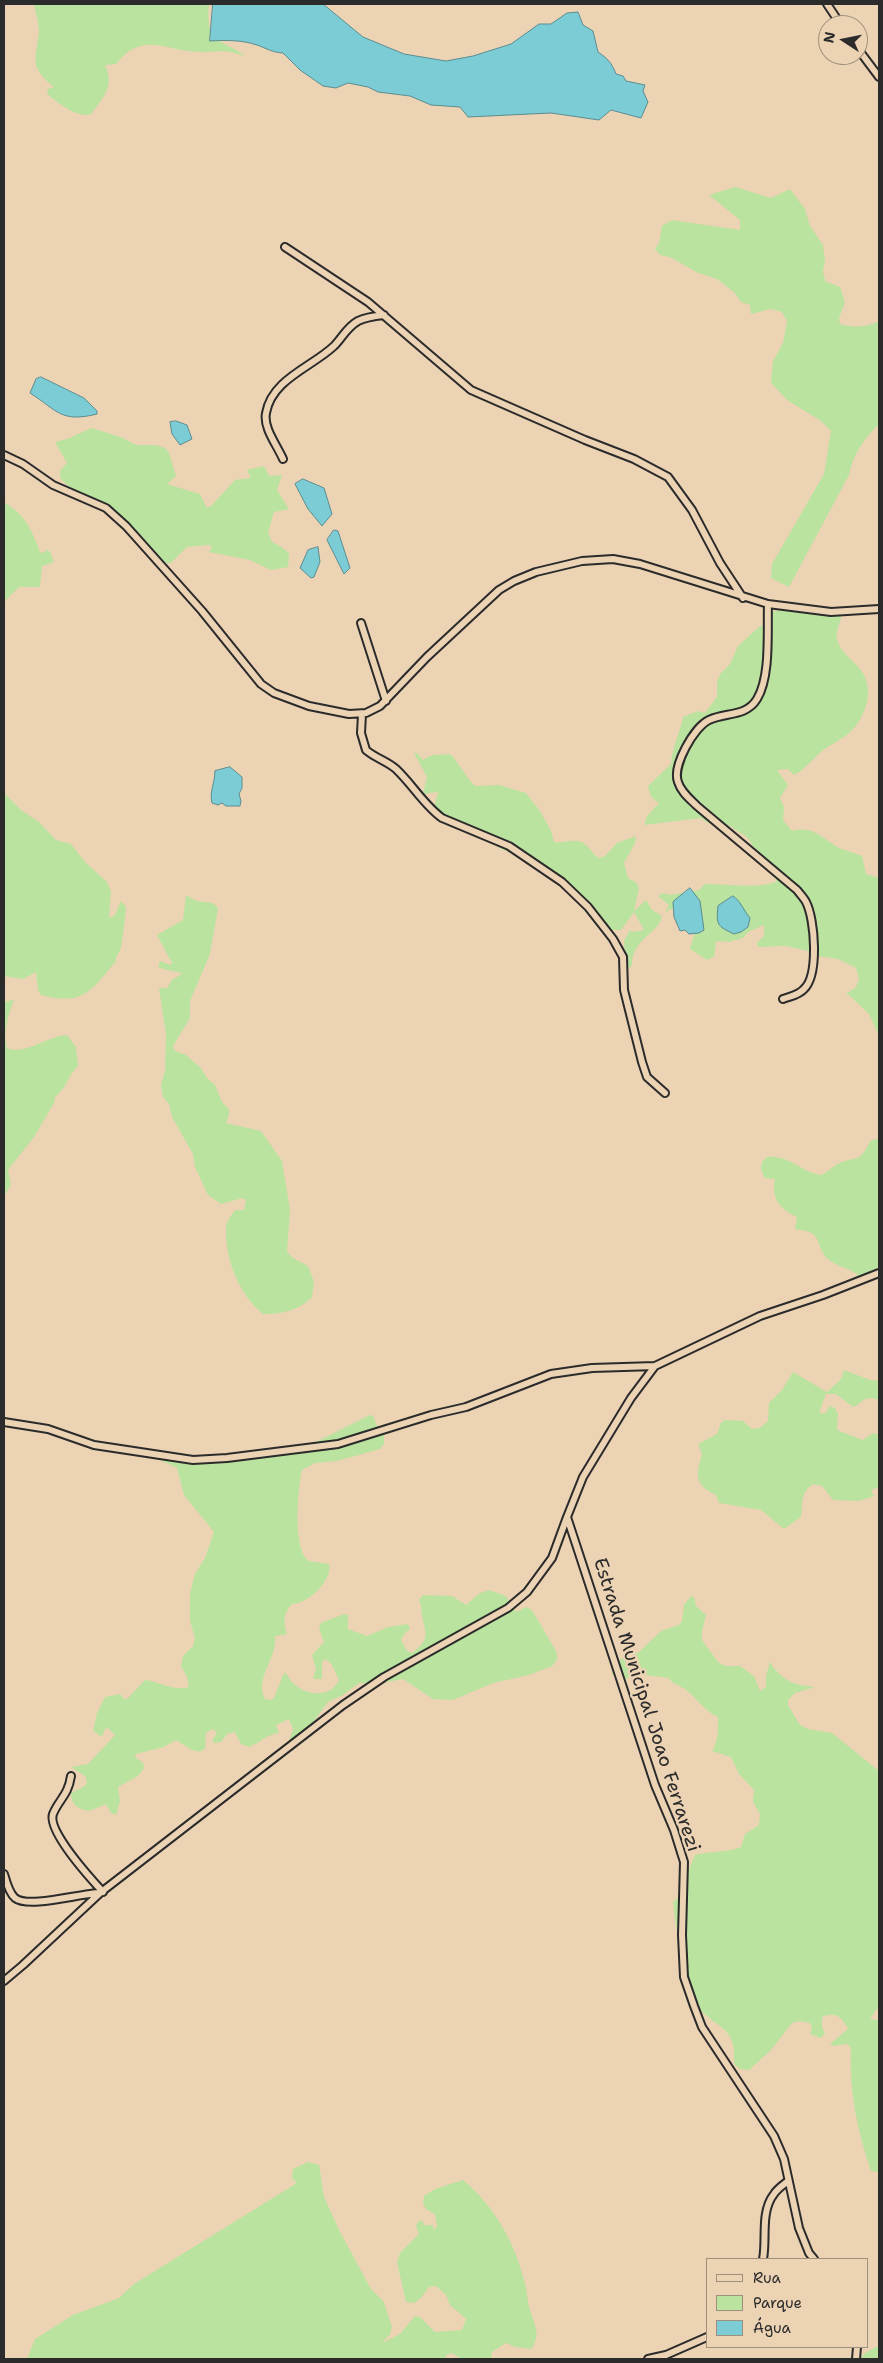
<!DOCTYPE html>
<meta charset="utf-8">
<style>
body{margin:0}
#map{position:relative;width:883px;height:2363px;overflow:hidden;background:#ecd3b4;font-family:"Shantell Sans",sans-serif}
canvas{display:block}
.frame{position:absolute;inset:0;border:5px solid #2b2b2b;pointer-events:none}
.legend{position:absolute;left:706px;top:2258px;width:162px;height:90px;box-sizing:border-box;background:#ecd3b4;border:1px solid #9f907d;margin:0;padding:6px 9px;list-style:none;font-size:15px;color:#2b2b2b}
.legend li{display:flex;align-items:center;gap:10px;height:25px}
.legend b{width:25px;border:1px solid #9f907d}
.north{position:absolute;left:818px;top:15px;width:50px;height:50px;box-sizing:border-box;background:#ecd3b4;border:1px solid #9f907d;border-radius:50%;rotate:281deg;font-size:14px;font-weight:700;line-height:20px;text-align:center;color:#2b2b2b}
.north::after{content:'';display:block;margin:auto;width:18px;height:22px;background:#2b2b2b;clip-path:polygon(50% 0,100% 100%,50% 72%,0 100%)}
</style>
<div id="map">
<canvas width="883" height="2363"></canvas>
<div class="frame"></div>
<ul class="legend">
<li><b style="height:6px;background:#ecd3b4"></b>Rua</li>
<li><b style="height:14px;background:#bae39f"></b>Parque</li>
<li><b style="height:14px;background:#7bccd4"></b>Água</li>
</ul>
<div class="north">N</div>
</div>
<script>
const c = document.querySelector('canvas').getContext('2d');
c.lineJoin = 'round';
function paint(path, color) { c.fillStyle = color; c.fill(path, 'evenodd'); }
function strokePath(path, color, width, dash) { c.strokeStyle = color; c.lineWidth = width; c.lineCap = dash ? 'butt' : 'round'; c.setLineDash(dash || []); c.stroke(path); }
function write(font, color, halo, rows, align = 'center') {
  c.font = font + ' "Shantell Sans",sans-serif'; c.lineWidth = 5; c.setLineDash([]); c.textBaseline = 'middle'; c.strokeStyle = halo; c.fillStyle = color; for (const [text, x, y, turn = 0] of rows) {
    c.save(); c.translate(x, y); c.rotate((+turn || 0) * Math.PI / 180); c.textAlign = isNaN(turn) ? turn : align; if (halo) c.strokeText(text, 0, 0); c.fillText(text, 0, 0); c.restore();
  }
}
paint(new Path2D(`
 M 34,4 L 209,4 C 205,44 219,38 246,56 C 238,54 230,51 223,51 C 215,51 207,53 199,52 C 166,51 142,30 116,64 L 105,65 C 115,87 104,96 91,114 C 78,119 57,102 47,94 L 48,89 L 54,87 C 28,66 36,60 39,31 C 39,23 35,12 34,4 Z
 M 735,187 L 771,198 L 790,189 L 805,209 L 810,226 L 823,245 L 825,261 L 823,271 L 825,281 L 840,287 L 845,302 L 839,318 L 840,324 C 852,328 869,327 879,321 L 879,424 C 864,439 853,454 849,475 L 789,587 L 771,578 L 772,564 L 824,474 L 831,431 L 821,421 L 787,400 L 771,383 L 773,361 L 783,343 L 787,321 L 782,312 L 770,309 L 751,314 L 750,305 L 741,302 L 735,293 L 717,279 L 698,273 L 670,257 L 660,255 L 655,249 L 659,243 L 662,226 L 672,220 L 740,230 L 740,220 L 709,195 Z
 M 92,428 L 123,438 L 136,445 L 156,445 L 165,448 L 169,453 L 176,476 L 167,484 L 200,494 L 207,508 L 211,506 L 235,480 L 251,478 L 247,470 L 264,466 L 269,476 L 282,475 L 277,490 L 289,509 L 274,512 L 268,532 L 272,542 L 280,546 L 289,553 L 288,567 L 271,570 L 250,560 L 209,552 L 212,547 L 209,545 L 187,547 L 171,563 C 156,567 126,522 115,512 C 101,500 68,492 60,477 L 60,471 L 67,463 L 55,442 L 67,439 Z
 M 5,503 C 26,515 32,531 40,552 L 43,553 L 47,550 L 50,552 L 54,562 L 42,566 L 40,587 L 19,587 L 4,602 Z
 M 789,607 L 841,613 C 842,622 835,630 837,639 C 839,651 853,660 860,669 C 876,688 866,719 848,734 C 841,739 833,744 826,748 C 815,756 804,771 794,775 L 788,769 L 777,770 L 788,785 L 780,798 L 784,807 L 783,820 L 792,831 C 813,825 822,838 839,848 C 846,851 855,853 862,856 L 866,874 L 879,878 L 879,1036 L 869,1014 L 849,995 L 846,994 L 856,987 L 859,979 L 856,968 L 838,959 L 810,955 L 808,951 L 786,946 L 758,947 L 757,943 L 764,936 L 764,925 L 748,932 L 743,938 L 729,942 L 716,941 L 714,957 L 707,960 L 690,949 L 695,932 L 680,905 L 665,912 L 669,905 L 658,896 L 663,893 L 670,895 L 699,890 L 705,884 C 729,884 754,889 776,882 L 777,870 L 753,846 L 747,837 L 728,825 L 708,823 L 701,818 L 644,825 L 647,816 L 659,803 L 651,797 L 648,786 L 671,764 C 672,748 680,732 683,717 L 698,711 L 705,713 L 717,697 L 717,681 L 721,673 L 730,664 L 738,646 L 760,626 L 766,626 L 773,612 Z
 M 414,753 L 417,753 L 423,760 L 432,755 L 450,754 C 460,764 465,776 475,786 L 499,785 L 526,793 L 540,811 L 551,831 L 554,842 C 566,844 577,836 587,846 C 592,850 593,855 599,858 L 605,856 L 617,843 L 636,836 L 635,843 L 624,863 L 628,878 L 637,883 L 639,888 L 634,911 L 646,900 L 652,910 L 661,915 C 665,930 631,938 632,965 L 626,972 L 624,941 L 630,930 L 632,932 L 644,930 L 634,912 L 621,930 L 608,930 L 581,897 L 540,863 L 528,862 L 516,854 L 501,849 L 474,832 L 452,823 L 434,807 L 438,792 L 423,794 L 427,777 Z
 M 4,793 L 21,810 L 39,822 L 56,840 L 71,844 L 85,862 L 107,882 L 111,891 L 109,918 L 115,915 L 121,901 L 126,907 C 125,920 123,934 121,947 C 120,953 115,955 116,961 C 91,991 84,1006 41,995 L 38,990 L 36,972 L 23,979 L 4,976 Z
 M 186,895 L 197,901 L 213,903 L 218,908 L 210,954 L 190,1001 L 190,1018 L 173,1046 L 175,1051 L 186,1055 L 201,1068 L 207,1078 L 215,1085 L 222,1102 L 229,1109 L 229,1115 L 226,1123 L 261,1131 L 282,1161 L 290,1210 L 287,1252 L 293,1258 L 308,1266 L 314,1282 L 312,1297 C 300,1310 280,1315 263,1314 C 239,1294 225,1260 226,1228 C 226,1222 231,1216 235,1210 L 244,1210 L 246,1200 L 242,1198 L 221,1204 L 208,1195 L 195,1167 L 193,1154 L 172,1117 L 169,1104 L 163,1097 L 161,1085 L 165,1070 L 166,1035 L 159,988 L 167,988 L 172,980 L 182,974 C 178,971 166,971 158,967 L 160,961 L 171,965 L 172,963 L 157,935 L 183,920 Z
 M 14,1000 L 8,1017 L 5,1036 L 7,1048 C 24,1056 50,1035 67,1035 L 76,1047 L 78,1066 C 66,1078 69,1085 55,1097 L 54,1103 L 34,1137 L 8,1170 L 11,1184 L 4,1197 L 4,1002 Z
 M 879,1138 L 879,1266 L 863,1279 L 853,1282 L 857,1277 L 857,1274 C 848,1268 836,1266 828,1259 C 813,1245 826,1232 795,1229 L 797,1217 C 779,1209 771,1198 775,1179 L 765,1178 C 760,1170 759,1163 767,1157 C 791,1155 800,1172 821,1175 C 828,1172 832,1167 838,1164 C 856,1155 859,1165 870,1141 Z
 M 844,1370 L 870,1380 L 879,1381 L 879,1400 C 862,1395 866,1401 853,1407 L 836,1394 L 826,1394 L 819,1413 L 826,1413 L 829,1406 L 835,1408 L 838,1414 L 837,1430 L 863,1440 L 873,1433 L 879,1435 L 879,1487 L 871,1490 L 874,1496 L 859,1501 L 833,1500 L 822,1486 L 813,1484 C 800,1493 803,1504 801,1517 L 784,1529 L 761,1510 L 719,1503 L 716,1495 C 694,1485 696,1475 702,1454 L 698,1444 L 717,1434 L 721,1423 L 725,1420 L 743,1421 L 752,1429 L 760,1428 L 768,1421 L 769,1403 L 782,1390 L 793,1372 L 827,1392 L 841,1379 Z
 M 370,1415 L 373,1416 L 377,1426 L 384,1433 L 384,1444 L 380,1449 L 337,1461 L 315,1463 L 302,1470 C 298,1488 292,1550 309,1561 L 329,1564 C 333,1580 308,1604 292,1604 C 283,1612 283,1624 287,1634 L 275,1636 C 278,1658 254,1677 265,1699 L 271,1700 L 274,1698 L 284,1673 L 287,1674 C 294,1693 329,1703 339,1680 L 332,1665 L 326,1659 L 322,1662 L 322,1679 L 313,1679 L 316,1669 L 312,1655 L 324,1642 L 319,1629 L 321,1623 L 344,1614 L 348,1615 L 348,1629 L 367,1636 L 388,1627 L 408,1624 L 410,1629 L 404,1634 L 401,1640 L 407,1651 L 412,1653 C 430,1639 426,1636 422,1615 C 421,1610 422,1606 419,1600 L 423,1595 L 452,1596 L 466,1605 L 480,1593 L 489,1590 L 506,1596 L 516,1612 L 526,1607 L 532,1610 L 557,1653 L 557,1660 L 552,1666 L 529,1675 L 493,1683 L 453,1700 L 433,1699 L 403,1679 L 377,1684 L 359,1683 L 343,1695 L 328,1702 L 308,1729 L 287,1746 L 293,1729 L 289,1719 L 276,1725 L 279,1733 C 263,1736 262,1742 249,1747 L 241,1744 L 235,1732 L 227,1734 L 221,1742 L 213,1743 L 213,1739 L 217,1733 L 213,1729 L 206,1733 L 205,1749 C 196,1756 185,1745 176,1740 L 164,1747 L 136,1754 L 135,1757 L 143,1763 L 144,1768 L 138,1776 L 118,1787 L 120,1801 L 116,1815 L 111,1813 L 106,1804 L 89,1811 C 78,1809 71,1805 71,1793 L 85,1786 L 87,1782 L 85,1776 L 71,1767 L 88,1764 L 115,1735 L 108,1728 L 105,1729 L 102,1737 L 93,1731 L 97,1713 L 105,1697 L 120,1694 L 124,1699 L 127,1699 L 145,1680 C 159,1681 174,1692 189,1687 L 187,1677 L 181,1666 L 183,1656 L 193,1646 L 195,1638 L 190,1621 L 190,1594 L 195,1574 L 205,1558 L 214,1532 L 184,1495 L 177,1468 L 156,1458 L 205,1460 L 310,1445 Z
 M 691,1596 L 694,1597 L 696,1606 L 706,1615 L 702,1631 L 702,1640 L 718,1662 L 725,1666 L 740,1666 L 754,1676 L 760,1691 L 766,1687 L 766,1676 L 770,1662 C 782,1681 794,1685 815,1687 L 795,1693 L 788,1700 L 788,1705 L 800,1725 L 808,1729 L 832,1733 L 879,1771 L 879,2006 L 870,2019 L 879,2020 L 879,2172 L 871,2171 C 857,2130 849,2091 851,2048 L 847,2044 L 834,2046 L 830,2044 L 848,2029 C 842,2017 836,2011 822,2017 L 822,2027 L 825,2033 L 821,2038 L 810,2034 L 812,2027 L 810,2023 L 800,2021 L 792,2023 L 771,2050 L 749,2070 L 740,2069 L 734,2064 C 738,2021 711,2031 694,2000 C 683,1980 682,1959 678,1937 C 676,1925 674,1914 673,1902 C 683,1894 683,1889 679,1877 L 688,1872 L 695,1855 C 710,1851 726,1853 741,1847 L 745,1834 L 759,1825 L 760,1814 L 753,1802 L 754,1790 L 739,1774 L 731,1757 L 712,1751 C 719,1740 718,1729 718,1717 C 703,1710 698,1699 685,1689 C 679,1685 672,1684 669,1678 L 637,1674 L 621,1681 L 612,1674 L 616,1662 L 630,1654 L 638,1653 L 661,1631 L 679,1625 L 682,1621 L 684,1605 Z
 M 308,2162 L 319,2165 L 324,2197 L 339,2230 L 371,2289 L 384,2302 L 392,2327 L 390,2334 L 382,2343 L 400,2334 L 415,2316 L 420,2317 L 435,2332 L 462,2330 L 466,2319 L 450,2305 L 446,2295 L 436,2286 L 429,2287 L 421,2298 L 414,2303 L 406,2302 L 397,2262 L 400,2253 L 419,2234 L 416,2226 L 418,2222 L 422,2220 L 424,2225 L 433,2225 L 433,2230 L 437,2227 L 435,2214 L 426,2209 L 423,2204 L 424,2196 L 435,2189 L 463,2180 C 494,2206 514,2241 524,2280 C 527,2289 527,2300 530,2310 C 534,2325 542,2334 531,2349 L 515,2347 L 506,2343 L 492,2352 L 491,2359 L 462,2359 L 451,2353 L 447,2355 L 444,2359 L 27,2359 L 35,2339 L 73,2315 L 119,2298 L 134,2284 L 297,2183 L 292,2178 L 293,2169 Z
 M 876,2347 L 879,2347 L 879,2359 L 860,2359 L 865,2353 Z`), '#bae39f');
const water = new Path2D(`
 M 213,4 L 323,4 L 363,37 L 404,54 L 446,61 L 473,56 L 511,44 L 539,24 L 551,24 L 567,13 L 578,12 L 583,25 L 593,31 L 598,52 C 607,58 612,63 616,74 L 623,76 L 626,81 L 645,85 L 643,91 L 648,102 L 641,118 L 611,110 L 599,120 L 551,113 L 468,117 L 460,107 L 431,105 L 410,96 L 378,92 L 368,87 L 348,83 L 336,88 L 323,86 L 300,70 L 283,53 C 271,52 268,49 257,45 C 242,40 226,40 210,41 Z
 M 41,377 L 84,398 L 97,411 L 97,414 C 61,423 58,411 30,393 L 36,379 Z
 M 176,421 L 187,425 L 192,439 L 180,445 L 172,434 L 170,422 Z
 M 303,479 L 324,488 L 332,514 L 322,526 L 308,509 L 295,484 Z
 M 334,530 L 338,531 L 350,568 L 344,574 L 327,540 Z
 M 318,547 L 320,562 L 314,577 L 311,578 L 300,568 L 308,550 Z
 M 230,767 L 242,777 L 242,788 L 239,794 L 241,801 L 240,806 L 226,806 L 222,803 L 218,805 L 212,803 C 209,792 215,783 215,771 Z
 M 690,888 L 700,901 L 704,930 L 699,933 L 689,934 L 685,930 L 680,931 L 674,917 L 673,902 Z
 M 733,896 C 740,900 744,911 750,918 L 748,927 L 741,932 L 734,934 C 717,926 716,925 718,906 Z`);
paint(water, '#7bccd4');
strokePath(water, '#5b8c90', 1);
const minor = new Path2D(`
 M 827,4 L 841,25
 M 858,49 L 879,77
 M 285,247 L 368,302 L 471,390 L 585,440 L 634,459 L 668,477 L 692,510 L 720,563 L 743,598
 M 4,455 L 23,464 L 53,485 L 106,508 L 126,526 L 202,611 L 261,684 L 274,693 L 309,706 L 349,714 L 366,713 L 380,706 L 427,657 L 499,590 L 514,581 L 536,572 L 582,561 L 613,559 L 640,564 L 768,604 L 831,612 L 879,609
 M 283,459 C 277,445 263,428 266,413 C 272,379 312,367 334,346 C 342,338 347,327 358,321 C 366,317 375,316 384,315
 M 768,604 C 767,631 771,676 757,699 C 746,717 726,712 709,720 C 694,727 672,766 678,782 C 681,792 690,799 697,806 L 797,890 C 800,894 804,898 806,902 C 815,919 819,975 804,989 C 799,995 791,996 783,999
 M 361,623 L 386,701
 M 362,714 L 361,733 L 366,750 C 375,758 387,761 396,769 C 412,784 424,805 442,818 L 509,846 L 562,882 L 588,907 L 613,939 L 623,957 L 624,990 L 642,1062 L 647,1077 L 665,1093
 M 655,1366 L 631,1398 L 583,1477 L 567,1517 L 655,1785 L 674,1830 L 684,1862 L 682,1935 L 684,1977 L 694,2006 L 702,2027 L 774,2136 L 784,2159 L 799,2228 L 809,2253 L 814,2259
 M 4,1422 L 48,1429 L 94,1445 L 193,1460 L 227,1458 L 338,1444 L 431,1415 L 466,1407 L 551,1374 L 592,1368 L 655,1366 L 760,1316 L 823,1295 L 879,1273
 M 71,1776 C 68,1796 59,1799 53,1814 C 47,1831 91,1879 103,1892
 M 4,1874 C 6,1881 9,1893 15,1898 C 29,1909 81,1893 100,1893
 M 4,1981 L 23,1965 L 100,1893 L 343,1705 L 384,1677 L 508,1608 L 527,1592 L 552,1558 L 567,1517
 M 763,2259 C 767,2239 760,2212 774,2194 C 777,2189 783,2185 788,2181
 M 648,2359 L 666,2355 L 707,2337
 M 856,2359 L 857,2347`);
strokePath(minor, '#2b2b2b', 10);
strokePath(minor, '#ecd3b4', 6);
write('19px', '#2b2b2b', '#ecd3b4', [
 ["Estrada Municipal Joao Ferrarezi",646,1705,72]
]);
</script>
